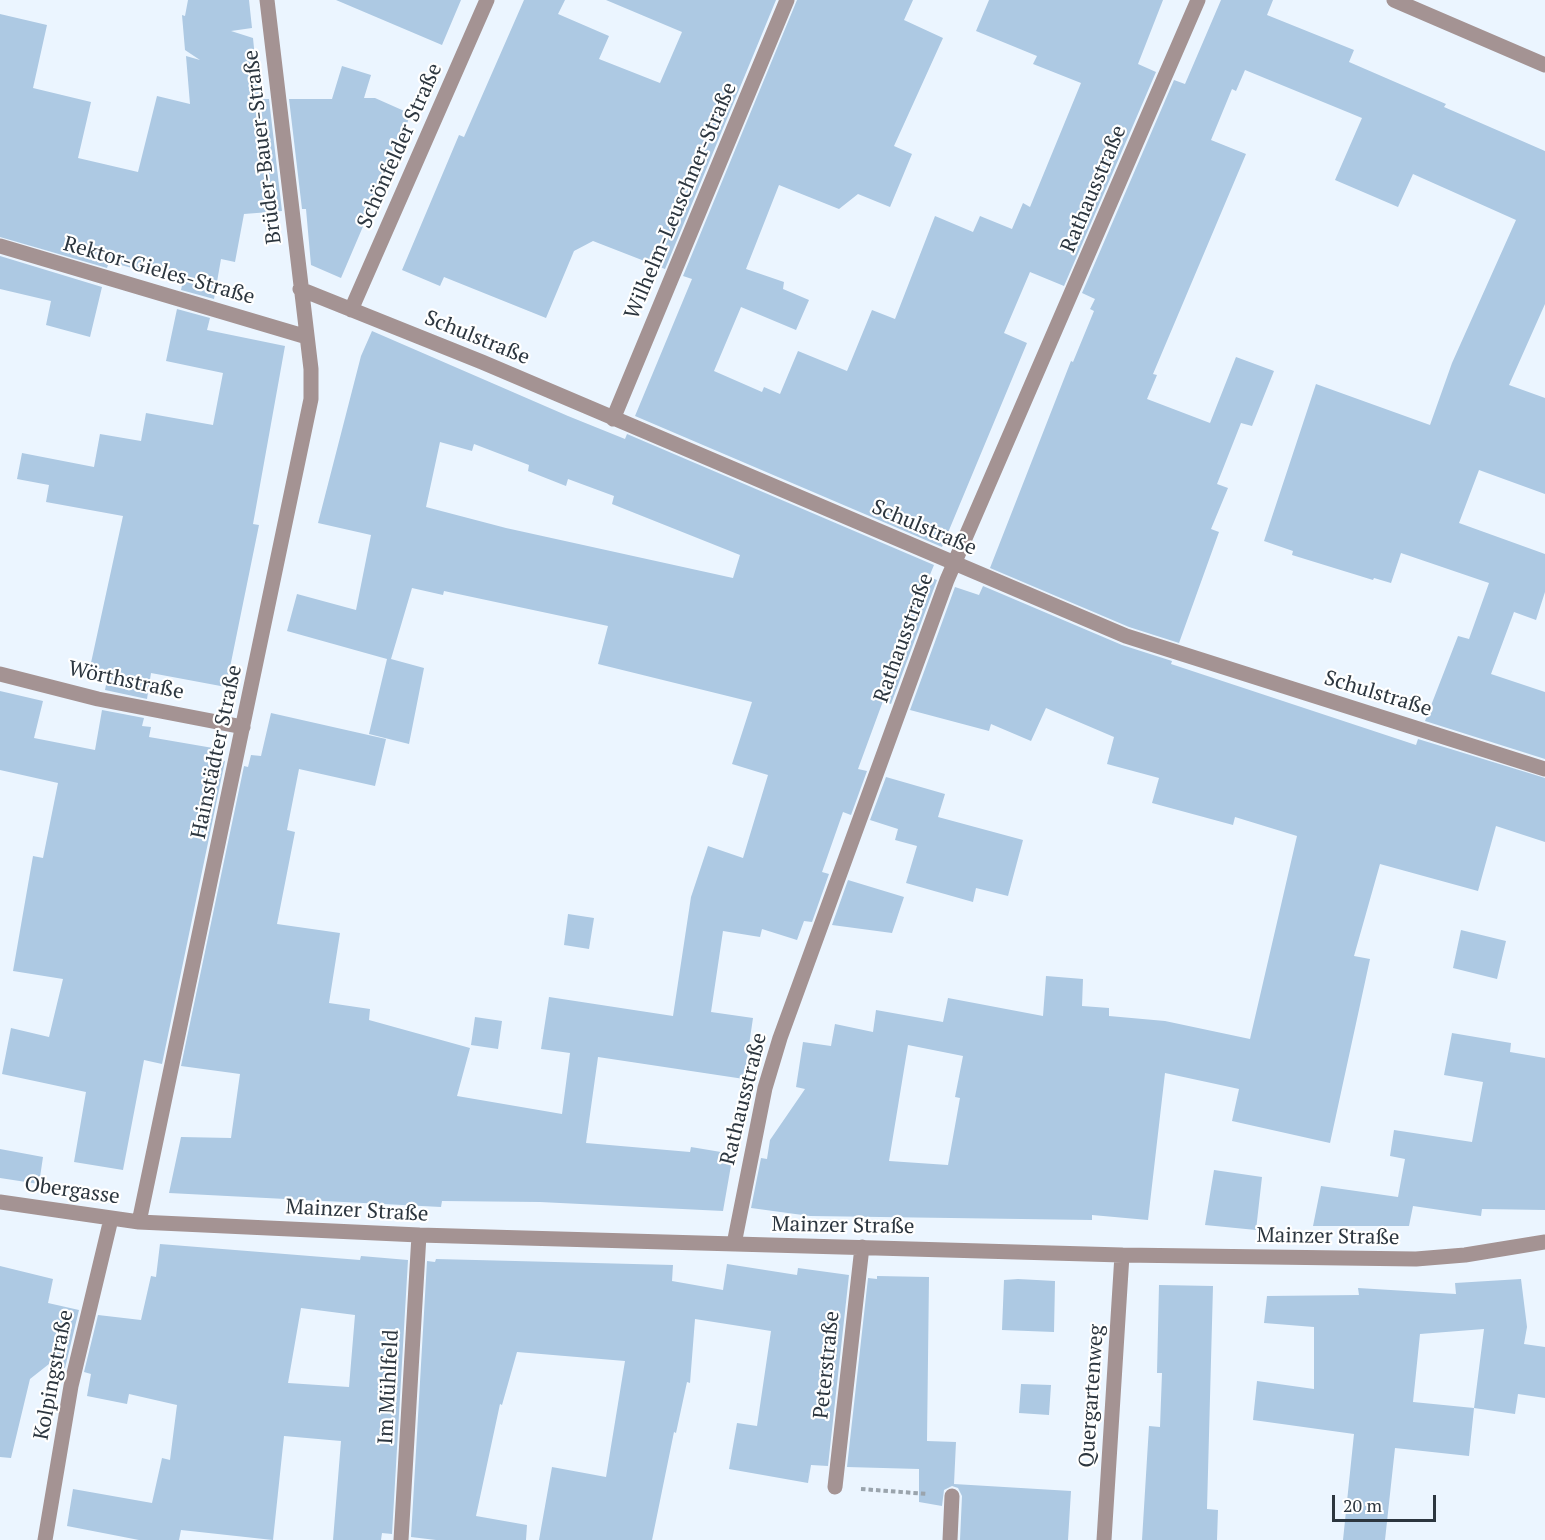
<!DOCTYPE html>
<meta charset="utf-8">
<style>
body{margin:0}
#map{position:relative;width:1545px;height:1540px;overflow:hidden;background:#ebf5ff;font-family:"PT Serif",serif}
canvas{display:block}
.scale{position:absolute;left:1332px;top:1495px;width:104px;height:27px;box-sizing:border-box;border:3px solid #2c363f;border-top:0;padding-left:8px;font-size:18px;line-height:21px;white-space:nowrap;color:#2c363f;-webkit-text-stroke:4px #fff;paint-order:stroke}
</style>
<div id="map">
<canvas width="1545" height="1540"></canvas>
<div class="scale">20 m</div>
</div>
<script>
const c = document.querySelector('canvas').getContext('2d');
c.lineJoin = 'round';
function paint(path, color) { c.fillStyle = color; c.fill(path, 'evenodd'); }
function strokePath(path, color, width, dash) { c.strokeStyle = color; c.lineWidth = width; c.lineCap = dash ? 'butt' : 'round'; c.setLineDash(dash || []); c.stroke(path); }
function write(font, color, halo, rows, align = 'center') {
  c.font = font + ' "PT Serif",serif'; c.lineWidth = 4.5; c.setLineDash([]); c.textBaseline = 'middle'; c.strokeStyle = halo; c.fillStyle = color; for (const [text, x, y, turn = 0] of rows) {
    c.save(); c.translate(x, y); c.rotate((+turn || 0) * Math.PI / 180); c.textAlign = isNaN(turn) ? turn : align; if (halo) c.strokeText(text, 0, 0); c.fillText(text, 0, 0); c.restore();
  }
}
paint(new Path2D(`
 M 188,0 L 249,0 L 252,28 L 231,31 L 253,38 L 259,99 L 269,99 L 282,211 L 244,214 L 235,262 L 221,259 L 214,299 L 181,290 L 183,281 L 109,262 L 107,268 L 0,237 L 0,14 L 47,25 L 33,88 L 91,102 L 78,158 L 138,172 L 157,96 L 190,104 L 186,56 L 200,60 L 185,50 L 182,15 L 185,16 Z
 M 336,0 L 461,0 L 442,45 Z
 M 524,0 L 565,0 L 558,14 L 609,36 L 599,59 L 660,83 L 682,32 L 606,0 L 776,0 L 665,269 L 593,241 L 574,251 L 546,318 L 444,277 L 440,286 L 402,270 L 459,135 L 464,137 Z
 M 797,0 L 913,0 L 904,20 L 943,38 L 894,146 L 912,154 L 890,207 L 858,194 L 839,209 L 779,185 L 746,269 L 784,282 L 783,289 L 809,300 L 796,330 L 741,307 L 714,371 L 762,392 L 764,387 L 780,394 L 798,351 L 847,371 L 872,310 L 895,319 L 935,216 L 973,232 L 980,216 L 1012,229 L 1023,203 L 1030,207 L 1081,83 L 1033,64 L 1037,56 L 976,31 L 989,0 L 1163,0 L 1138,64 L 1156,72 L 1064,286 L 1030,272 L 1004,333 L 1027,343 L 942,547 L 635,416 L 692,279 L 683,276 Z
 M 1221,0 L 1273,0 L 1267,15 L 1354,50 L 1349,62 L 1446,104 L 1444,107 L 1545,151 L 1545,304 L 1509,385 L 1545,398 L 1545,494 L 1479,470 L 1459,523 L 1545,554 L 1545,592 L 1536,620 L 1514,612 L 1491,674 L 1545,692 L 1545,759 L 1425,721 L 1458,636 L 1469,639 L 1489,583 L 1401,553 L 1391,583 L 1374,578 L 1373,580 L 1292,555 L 1293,551 L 1264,541 L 1316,384 L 1430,425 L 1452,363 L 1516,220 L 1413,174 L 1398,207 L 1335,180 L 1362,118 L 1245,70 L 1236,91 L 1232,89 L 1211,140 L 1246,154 L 1153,374 L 1157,375 L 1147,399 L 1210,423 L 1236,357 L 1274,371 L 1252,426 L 1241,423 L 1217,484 L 1228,488 L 1211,529 L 1219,532 L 1179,643 L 1129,627 L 990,568 L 1071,361 L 1073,362 L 1094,311 L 1090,309 L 1095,299 L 1082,293 L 1174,80 L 1185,84 Z
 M 342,66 L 371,75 L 364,98 L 375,98 L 411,114 L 341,278 L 311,265 L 306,209 L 302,209 L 289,99 L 332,99 Z
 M 0,256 L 102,287 L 90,337 L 46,325 L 51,301 L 0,289 Z
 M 177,309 L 210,318 L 207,330 L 285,346 L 253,524 L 259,525 L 226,687 L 151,673 L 147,699 L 105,690 L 108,675 L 89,672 L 123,516 L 46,502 L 49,485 L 17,479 L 22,453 L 94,467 L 100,434 L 141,441 L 146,413 L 213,425 L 223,373 L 166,361 Z
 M 372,331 L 568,416 L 625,439 L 627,434 L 934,565 L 929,577 L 937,580 L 891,704 L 883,701 L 858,769 L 867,771 L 851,815 L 843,812 L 822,872 L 829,874 L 812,922 L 804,921 L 797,940 L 762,929 L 760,937 L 723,931 L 711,1012 L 753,1018 L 744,1079 L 598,1057 L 586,1143 L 690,1152 L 691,1147 L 733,1154 L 723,1211 L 540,1202 L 442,1201 L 441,1207 L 169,1193 L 181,1137 L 231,1138 L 240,1074 L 181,1066 L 244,766 L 248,767 L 251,755 L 261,756 L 271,713 L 386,739 L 375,786 L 299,769 L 287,830 L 295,832 L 277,924 L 340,933 L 329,1003 L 370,1009 L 369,1020 L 470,1048 L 457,1096 L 562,1114 L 570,1053 L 541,1049 L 549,997 L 673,1016 L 691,897 L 708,846 L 743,858 L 768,775 L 732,764 L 752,702 L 598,664 L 608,626 L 444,591 L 443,595 L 412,588 L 391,659 L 424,668 L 409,744 L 369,734 L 387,659 L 287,631 L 297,594 L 356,610 L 371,535 L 318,523 L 361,356 ZM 440,442 L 472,451 L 474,444 L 529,465 L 528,471 L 566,486 L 568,479 L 614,496 L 612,504 L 740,555 L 733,578 L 506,528 L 426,507 Z
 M 983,586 L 1122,645 L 1172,661 L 1171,664 L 1416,745 L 1418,739 L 1545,778 L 1545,842 L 1496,826 L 1478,891 L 1380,864 L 1354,956 L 1370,959 L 1330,1143 L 1232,1121 L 1239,1089 L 1165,1073 L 1148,1220 L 1092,1215 L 1092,1220 L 810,1216 L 751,1208 L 761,1158 L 767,1159 L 770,1140 L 805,1089 L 796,1087 L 803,1042 L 831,1046 L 835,1024 L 873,1032 L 876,1010 L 943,1022 L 948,998 L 1043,1016 L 1046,976 L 1083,979 L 1082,1006 L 1109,1008 L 1109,1016 L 1165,1021 L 1250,1039 L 1297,836 L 1235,817 L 1233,825 L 1152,803 L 1159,778 L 1107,764 L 1114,737 L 1046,708 L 1031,741 L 991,724 L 989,731 L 910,710 L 955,587 L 979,595 ZM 908,1045 L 963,1056 L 955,1097 L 960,1098 L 948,1165 L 889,1161 Z
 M 0,691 L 43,701 L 34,738 L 95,750 L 102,710 L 144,718 L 142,726 L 151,727 L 149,737 L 213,748 L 211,758 L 225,761 L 162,1064 L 144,1060 L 123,1170 L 74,1162 L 86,1092 L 2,1074 L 11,1028 L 49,1037 L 63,979 L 13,971 L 33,856 L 43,858 L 58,783 L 0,770 Z
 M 886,777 L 945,794 L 938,817 L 1023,840 L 1008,896 L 976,888 L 973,902 L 906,883 L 917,846 L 895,840 L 898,829 L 870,820 Z
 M 848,880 L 904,897 L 892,933 L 832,925 Z
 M 568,914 L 594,918 L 589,949 L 564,945 Z
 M 1461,930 L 1506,941 L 1497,979 L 1453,968 Z
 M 475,1017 L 502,1021 L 498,1049 L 471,1045 Z
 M 1452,1033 L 1511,1043 L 1510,1052 L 1545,1058 L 1545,1210 L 1482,1209 L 1481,1216 L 1413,1206 L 1409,1226 L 1313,1226 L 1321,1186 L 1398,1197 L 1405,1159 L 1390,1156 L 1394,1130 L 1472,1142 L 1483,1082 L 1444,1075 Z
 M 0,1149 L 43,1157 L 39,1184 L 0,1178 Z
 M 1214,1170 L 1262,1177 L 1256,1230 L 1205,1225 Z
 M 160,1244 L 360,1260 L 361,1256 L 408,1260 L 392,1534 L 382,1533 L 381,1540 L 333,1540 L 341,1441 L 284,1436 L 273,1540 L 181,1530 L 179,1540 L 139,1540 L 67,1526 L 73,1489 L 152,1503 L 162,1458 L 170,1460 L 177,1405 L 129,1394 L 127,1404 L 87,1396 L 91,1374 L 84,1372 L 98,1315 L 141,1320 L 151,1276 L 156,1277 ZM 301,1308 L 355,1315 L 349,1387 L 288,1383 Z
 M 436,1259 L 673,1265 L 672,1281 L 723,1290 L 727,1264 L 797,1275 L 798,1268 L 849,1275 L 828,1466 L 811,1465 L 808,1483 L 729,1469 L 737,1423 L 757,1426 L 771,1331 L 695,1319 L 690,1383 L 687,1382 L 676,1433 L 674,1432 L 652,1540 L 539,1540 L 552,1467 L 606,1477 L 625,1361 L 517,1352 L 502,1405 L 500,1404 L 476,1516 L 527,1525 L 526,1540 L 436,1540 L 411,1537 L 427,1261 L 435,1262 Z
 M 0,1266 L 53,1279 L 48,1303 L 79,1310 L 65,1368 L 49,1364 L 30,1379 L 11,1458 L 0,1457 Z
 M 877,1276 L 929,1277 L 927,1441 L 956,1442 L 954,1484 L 1071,1491 L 1068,1540 L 960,1540 L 962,1496 L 958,1488 L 952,1486 L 944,1490 L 942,1506 L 919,1502 L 919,1469 L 847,1467 L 868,1278 L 877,1279 Z
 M 1018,1279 L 1055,1281 L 1054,1332 L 1002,1330 L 1004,1280 Z
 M 1521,1279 L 1527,1327 L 1524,1344 L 1545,1347 L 1545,1398 L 1518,1394 L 1515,1414 L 1474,1408 L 1469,1456 L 1395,1448 L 1385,1540 L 1343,1540 L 1354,1434 L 1253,1420 L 1257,1381 L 1314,1389 L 1314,1327 L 1264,1323 L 1267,1296 L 1359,1295 L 1358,1288 L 1456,1294 L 1455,1283 ZM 1484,1329 L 1474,1408 L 1413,1402 L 1420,1334 Z
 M 1159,1285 L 1213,1286 L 1207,1509 L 1218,1510 L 1217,1540 L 1142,1540 L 1149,1426 L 1160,1427 L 1162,1373 L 1157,1373 Z
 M 1021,1384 L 1051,1385 L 1049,1415 L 1019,1413 Z`), '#adc9e3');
strokePath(new Path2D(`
 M 861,1489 L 928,1494`), '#9aa4ad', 4, [4.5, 3]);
strokePath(new Path2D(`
 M 1394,0 L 1545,65
 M 0,246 L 307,337
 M 300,289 L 482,362 L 1126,636 L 1545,769
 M 351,310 L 487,0
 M 613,419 L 787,0
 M 0,674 L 98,699 L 243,727
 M 0,1202 L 139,1222 L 419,1235 L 1122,1255 L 1416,1259 L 1465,1255 L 1545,1242
 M 139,1222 L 311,399 L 311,369 L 267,0
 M 734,1244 L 765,1088 L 780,1038 L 947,580 L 1198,0
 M 835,1487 L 862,1247
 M 45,1540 L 71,1386 L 111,1219
 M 401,1540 L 419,1235
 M 950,1540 L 952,1496
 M 1104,1540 L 1122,1255`), '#a49393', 15);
write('21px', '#2c363f', '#fff', [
 ["Schönfelder Straße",400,146,-66],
 ["Brüder-Bauer-Straße",263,147,-97],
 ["Rathausstraße",1094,189,-67],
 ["Wilhelm-Leuschner-Straße",681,201,-67],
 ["Rektor-Gieles-Straße",159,271,16],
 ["Schulstraße",477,338,22],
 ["Schulstraße",924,528,23],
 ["Rathausstraße",904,638,-70],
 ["Wörthstraße",126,681,12],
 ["Schulstraße",1378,694,17],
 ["Hainstädter Straße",217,752,-78],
 ["Rathausstraße",744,1099,-76],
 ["Obergasse",72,1191,8],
 ["Mainzer Straße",357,1211,3],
 ["Mainzer Straße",843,1226,1],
 ["Mainzer Straße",1328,1237,1],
 ["Peterstraße",827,1365,-84],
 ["Kolpingstraße",54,1375,-79],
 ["Im Mühlfeld",389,1387,-87],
 ["Quergartenweg",1092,1396,-86]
]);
</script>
